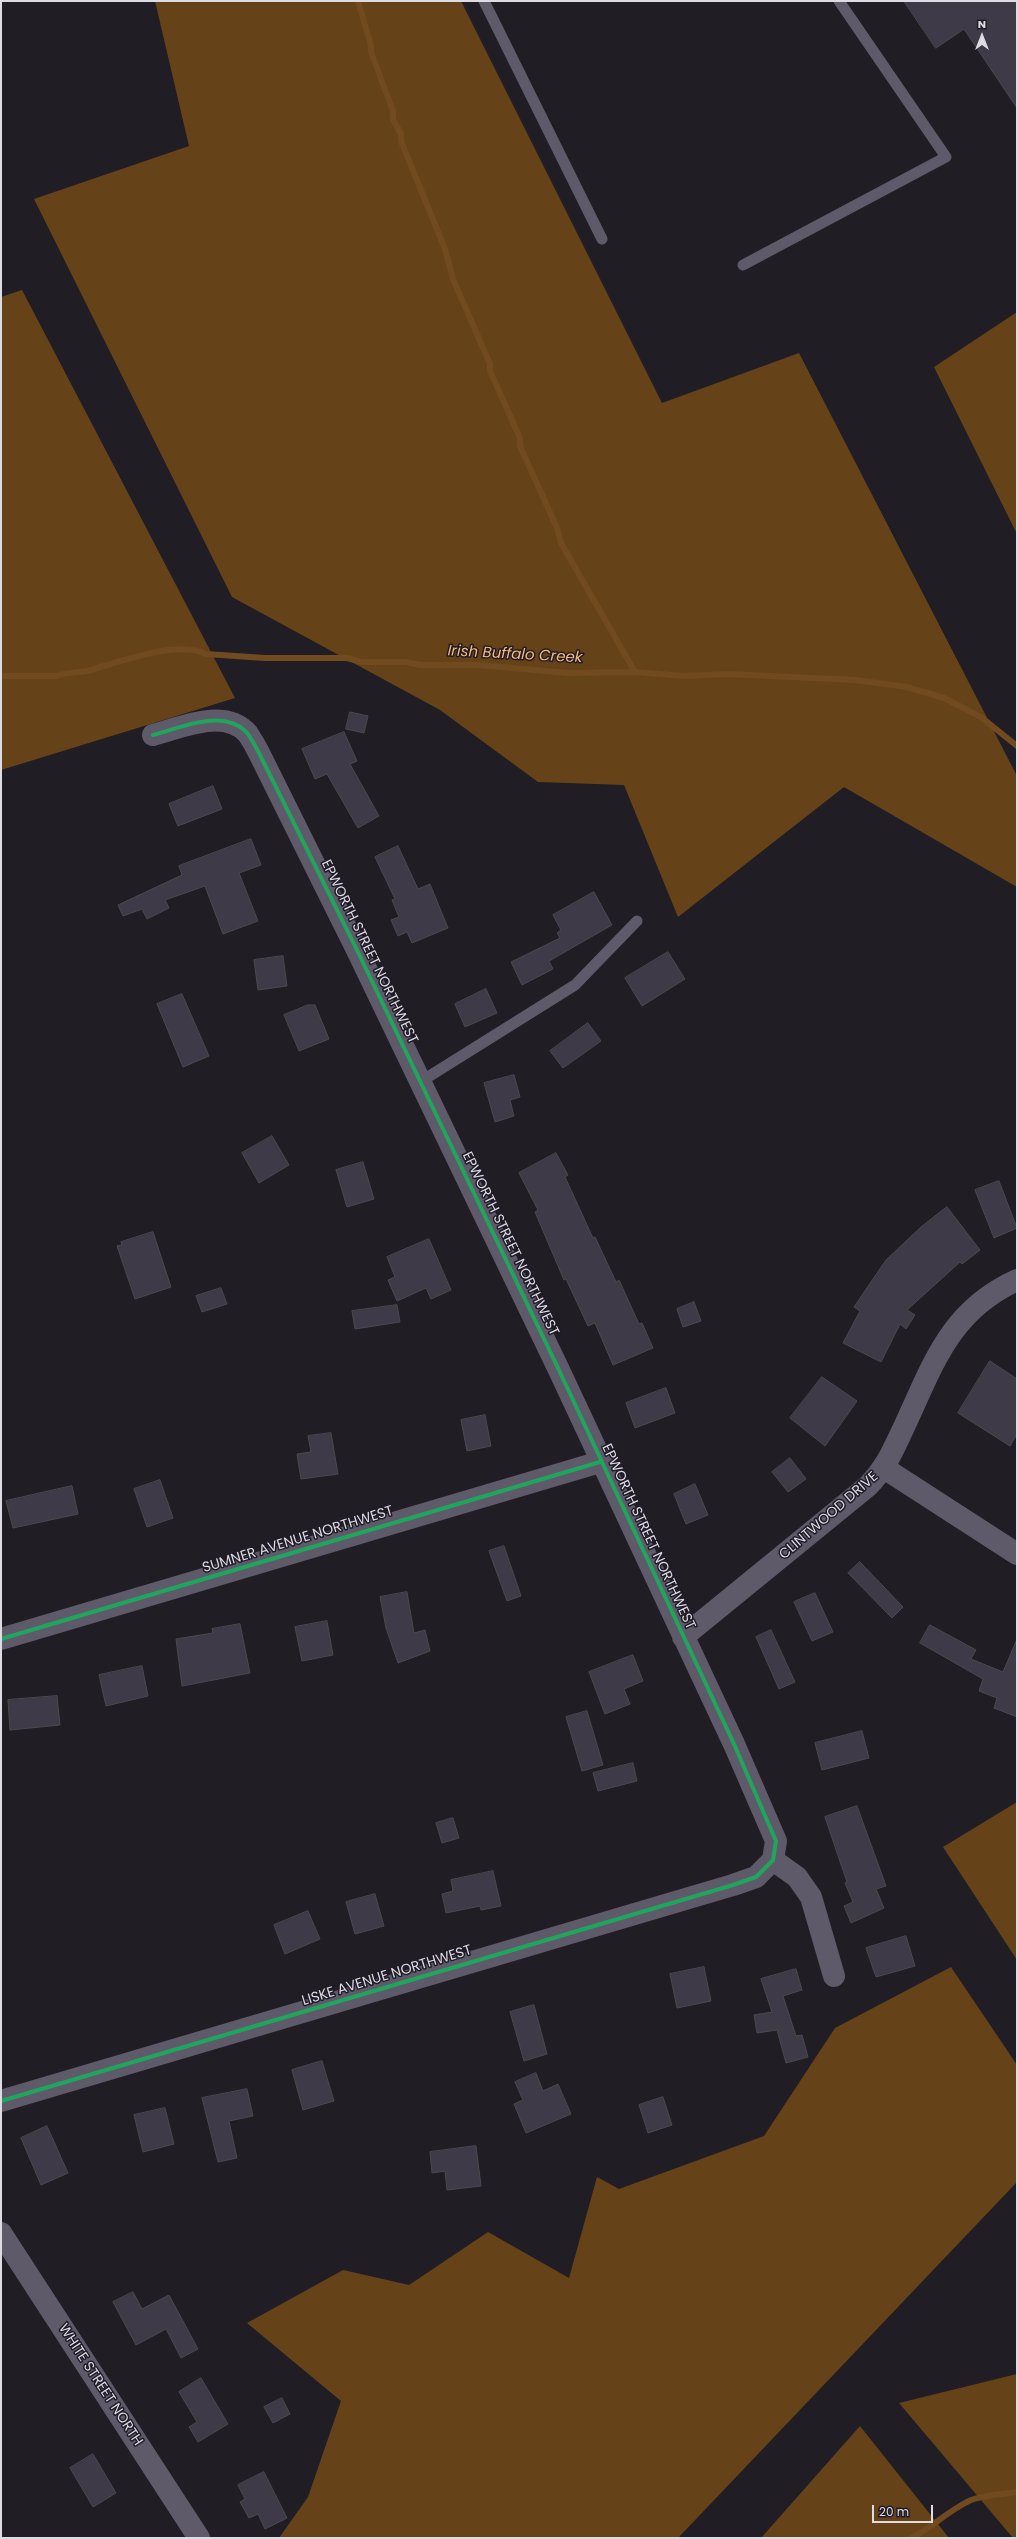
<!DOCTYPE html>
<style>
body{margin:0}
#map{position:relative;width:1018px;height:2539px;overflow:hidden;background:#201e24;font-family:Poppins,sans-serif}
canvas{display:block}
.frame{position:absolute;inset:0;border:2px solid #dddbe3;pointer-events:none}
.north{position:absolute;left:962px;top:16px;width:40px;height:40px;-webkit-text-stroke:3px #1f1b27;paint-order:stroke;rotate:0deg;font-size:11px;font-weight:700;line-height:16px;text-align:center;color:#dddbe3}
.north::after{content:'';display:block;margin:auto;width:14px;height:18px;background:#dddbe3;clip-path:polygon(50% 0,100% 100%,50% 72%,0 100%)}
.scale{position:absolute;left:872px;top:2505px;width:61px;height:18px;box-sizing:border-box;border:2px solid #dddbe3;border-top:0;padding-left:5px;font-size:12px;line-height:14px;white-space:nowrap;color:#dddbe3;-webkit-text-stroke:3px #1f1b27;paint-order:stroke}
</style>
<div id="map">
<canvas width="1018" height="2539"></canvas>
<div class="frame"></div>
<div class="north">N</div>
<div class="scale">20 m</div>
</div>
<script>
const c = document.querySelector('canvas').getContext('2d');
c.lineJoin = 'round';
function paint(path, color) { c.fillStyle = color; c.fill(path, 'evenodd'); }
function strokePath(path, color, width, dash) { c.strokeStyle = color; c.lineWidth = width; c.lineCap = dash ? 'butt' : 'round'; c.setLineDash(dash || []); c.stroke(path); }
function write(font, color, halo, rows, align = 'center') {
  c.font = font + ' Poppins,sans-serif'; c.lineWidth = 3; c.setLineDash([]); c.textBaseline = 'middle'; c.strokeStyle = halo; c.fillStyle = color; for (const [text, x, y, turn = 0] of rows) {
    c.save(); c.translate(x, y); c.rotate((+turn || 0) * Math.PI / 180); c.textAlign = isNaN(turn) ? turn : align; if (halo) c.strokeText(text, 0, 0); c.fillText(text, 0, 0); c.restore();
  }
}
paint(new Path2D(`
 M 155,1 L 461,1 L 662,403 L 799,353 L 1017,776 L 1017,887 L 844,787 L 678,917 L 624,785 L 538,782 L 440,710 L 232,597 L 34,199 L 189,146 Z
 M 22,290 L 235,698 L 1,770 L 1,297 Z
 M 1017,312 L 1017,534 L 934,367 Z
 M 1017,1802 L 1017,1960 L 943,1847 Z
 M 951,1967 L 1017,2065 L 1017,2182 L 678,2538 L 279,2538 L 308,2497 L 341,2401 L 247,2323 L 343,2270 L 409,2285 L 488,2232 L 569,2278 L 597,2177 L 619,2189 L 764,2136 L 835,2028 Z
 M 1017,2374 L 1017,2538 L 1013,2538 L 899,2403 Z
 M 860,2426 L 949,2538 L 761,2538 Z`), '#664219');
strokePath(new Path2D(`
 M 358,1 L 371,45 L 371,52 L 393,111 L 393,119 L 401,134 L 401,141 L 445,249 L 453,279 L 490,364 L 490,371 L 520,438 L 520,446 L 557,528 L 561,543 L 635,672
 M 1,676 L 57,676 C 67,672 76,673 87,671 C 118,663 176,639 206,654 L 265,658 L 347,658 L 362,662 L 405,662 L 421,665 L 479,665 L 568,673 L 635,672 L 684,676 L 728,674 L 855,680 L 907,687 L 944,698 L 981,717 L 1017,746
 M 911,2538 C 932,2528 955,2505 974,2499 C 987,2495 1003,2494 1017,2492`), '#714b1f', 6);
const building = new Path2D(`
 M 904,1 L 1017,1 L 1017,108 L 964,29 L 936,48 Z
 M 350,712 L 368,716 L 364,733 L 346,729 Z
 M 344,732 L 357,761 L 350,764 L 379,816 L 358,828 L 327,774 L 315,779 L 302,749 Z
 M 213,786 L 222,809 L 178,826 L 169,804 Z
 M 251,839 L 261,865 L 239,873 L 258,921 L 223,934 L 205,886 L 165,900 L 169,908 L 147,919 L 142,909 L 123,916 L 118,905 L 182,875 L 179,866 Z
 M 398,846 L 418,889 L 430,884 L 448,928 L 412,943 L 407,932 L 398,936 L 391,920 L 399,917 L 392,900 L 395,899 L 375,857 Z
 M 594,892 L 612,925 L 549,961 L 553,969 L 522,985 L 511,962 L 560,938 L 557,933 L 561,930 L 553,915 Z
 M 668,952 L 685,979 L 642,1006 L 625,978 Z
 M 283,956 L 287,986 L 258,990 L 254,960 Z
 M 486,989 L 497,1013 L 465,1027 L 455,1004 Z
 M 182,994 L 209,1056 L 183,1067 L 157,1004 Z
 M 308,1005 L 315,1005 L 329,1039 L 299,1051 L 284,1015 Z
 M 588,1023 L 601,1041 L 563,1068 L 550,1051 Z
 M 514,1075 L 520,1097 L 510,1100 L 514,1116 L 495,1122 L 484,1083 Z
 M 272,1136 L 289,1165 L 259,1183 L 242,1153 Z
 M 556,1153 L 568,1175 L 565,1177 L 593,1238 L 595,1237 L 616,1282 L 619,1280 L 639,1324 L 642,1323 L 653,1348 L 613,1365 L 595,1323 L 588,1326 L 566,1279 L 564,1280 L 535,1212 L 538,1210 L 519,1173 Z
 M 363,1162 L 374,1199 L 347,1207 L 336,1170 Z
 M 999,1181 L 1017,1228 L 994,1238 L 975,1190 Z
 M 947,1207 L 980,1250 L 962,1264 L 960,1262 L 907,1310 L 915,1315 L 906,1329 L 900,1324 L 881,1362 L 843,1343 L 860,1311 L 854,1307 L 886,1260 L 921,1227 Z
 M 153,1232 L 171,1287 L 135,1299 L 117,1246 L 122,1245 L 121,1242 Z
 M 429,1239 L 451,1290 L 431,1299 L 426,1288 L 397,1301 L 388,1280 L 395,1277 L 387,1257 Z
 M 221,1288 L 227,1304 L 202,1312 L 196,1296 Z
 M 694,1302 L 701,1321 L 683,1327 L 677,1309 Z
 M 397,1305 L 400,1322 L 355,1329 L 352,1311 Z
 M 990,1361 L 1017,1379 L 1017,1434 L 1010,1446 L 958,1413 Z
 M 822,1377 L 857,1401 L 825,1446 L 790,1418 Z
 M 666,1388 L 675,1413 L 635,1428 L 626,1403 Z
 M 485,1415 L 491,1446 L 467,1451 L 461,1420 Z
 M 331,1433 L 338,1474 L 301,1479 L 297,1454 L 311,1452 L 308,1436 Z
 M 790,1458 L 806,1479 L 788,1492 L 772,1472 Z
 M 160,1480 L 173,1518 L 147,1527 L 134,1489 Z
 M 695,1484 L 708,1515 L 686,1524 L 674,1494 Z
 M 72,1486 L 78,1514 L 13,1528 L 6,1501 Z
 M 504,1546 L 521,1596 L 507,1601 L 489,1551 Z
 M 860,1562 L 903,1607 L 892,1618 L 848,1573 Z
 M 407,1592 L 414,1633 L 425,1630 L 430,1651 L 398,1663 L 386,1628 L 380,1597 Z
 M 815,1593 L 833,1632 L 812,1641 L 794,1602 Z
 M 327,1621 L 333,1655 L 302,1661 L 295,1627 Z
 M 240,1624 L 250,1673 L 182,1686 L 176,1639 L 213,1633 L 212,1629 Z
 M 930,1625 L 976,1650 L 971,1659 L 1003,1672 L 1017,1639 L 1017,1717 L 994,1708 L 997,1698 L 979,1691 L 983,1679 L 920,1643 Z
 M 771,1630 L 795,1682 L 779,1689 L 756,1637 Z
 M 633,1655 L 643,1681 L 624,1689 L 630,1704 L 605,1714 L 589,1672 Z
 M 142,1666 L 148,1696 L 106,1706 L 99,1675 Z
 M 57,1696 L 60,1725 L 10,1730 L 8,1700 Z
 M 587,1711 L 603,1765 L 582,1771 L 566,1717 Z
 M 862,1731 L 869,1758 L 822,1770 L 815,1743 Z
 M 633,1763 L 637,1781 L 598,1791 L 593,1773 Z
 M 857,1806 L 886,1886 L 876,1889 L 884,1908 L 851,1923 L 844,1906 L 853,1902 L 845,1883 L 847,1882 L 825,1817 Z
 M 453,1818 L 459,1838 L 442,1843 L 436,1823 Z
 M 493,1871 L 501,1906 L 481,1910 L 480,1906 L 446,1913 L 442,1894 L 453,1891 L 451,1880 Z
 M 375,1894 L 384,1926 L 355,1934 L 346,1902 Z
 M 308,1911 L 320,1939 L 285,1954 L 274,1925 Z
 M 906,1936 L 915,1966 L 876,1977 L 866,1948 Z
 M 704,1967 L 711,2001 L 677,2008 L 670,1974 Z
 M 796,1969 L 802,1990 L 783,1996 L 796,2036 L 802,2035 L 808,2057 L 786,2063 L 777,2030 L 757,2033 L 754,2015 L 772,2012 L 761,1979 Z
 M 534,2005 L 547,2054 L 524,2061 L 510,2012 Z
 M 322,2061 L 334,2101 L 303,2110 L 292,2070 Z
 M 536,2073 L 543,2091 L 558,2084 L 571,2114 L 526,2133 L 514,2104 L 523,2100 L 515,2082 Z
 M 247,2089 L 253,2116 L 229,2121 L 237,2158 L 218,2162 L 202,2098 Z
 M 663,2097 L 672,2125 L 648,2133 L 639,2105 Z
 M 165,2108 L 174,2144 L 143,2152 L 134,2115 Z
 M 47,2126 L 68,2173 L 41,2185 L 21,2138 Z
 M 476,2146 L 481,2186 L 447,2190 L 445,2171 L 432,2173 L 430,2152 Z
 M 133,2292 L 142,2309 L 169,2295 L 198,2349 L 181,2358 L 166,2329 L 136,2345 L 113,2302 Z
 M 201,2378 L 228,2424 L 198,2442 L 189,2427 L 197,2422 L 179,2392 Z
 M 282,2398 L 290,2414 L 273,2423 L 264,2407 Z
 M 93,2454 L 116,2493 L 93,2507 L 70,2468 Z
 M 264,2472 L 287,2518 L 265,2529 L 258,2514 L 249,2518 L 240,2502 L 245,2499 L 238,2485 Z`);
paint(building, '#3f3a47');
strokePath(building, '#4b494e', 1);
strokePath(new Path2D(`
 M 484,1 L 602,239
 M 743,265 L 946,157 L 839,1
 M 420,1082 L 575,985 L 637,921`), '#5f5a6a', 11);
strokePath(new Path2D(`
 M 153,735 C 180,728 225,707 248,734 C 252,740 256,747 259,753 L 357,950 L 558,1368 L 734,1744 L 776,1841 L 773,1860
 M 884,1468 L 1017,1554
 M 683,1637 L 868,1486 C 887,1466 892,1452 904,1427 C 933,1365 949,1311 1017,1280
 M 1,1639 L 600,1462
 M 773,1860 L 797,1877 L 811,1897 L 834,1976
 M 1,2101 L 733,1885 L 756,1877 L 773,1860
 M 1,2233 L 199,2538`), '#5f5a6a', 22);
strokePath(new Path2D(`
 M 1,1639 L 600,1462
 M 1,2101 L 733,1885 L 756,1877 L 773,1860 L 776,1841 L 734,1744 L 558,1368 L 357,950 L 259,753 C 256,747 252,740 248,734 C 225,707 180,728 153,735`), '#20a55d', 4);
write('14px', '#dddbe3', '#1f1b27', [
 ["EPWORTH STREET NORTHWEST",369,952,64],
 ["EPWORTH STREET NORTHWEST",510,1244,64],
 ["CLINTWOOD DRIVE",829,1516,-41],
 ["EPWORTH STREET NORTHWEST",648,1537,65],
 ["SUMNER AVENUE NORTHWEST",298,1540,-17],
 ["LISKE AVENUE NORTHWEST",387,1976,-17],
 ["WHITE STREET NORTH",100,2385,57]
]);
write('italic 15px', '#fabc7b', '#1f1b27', [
 ["Irish Buffalo Creek",515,655,3]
]);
</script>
